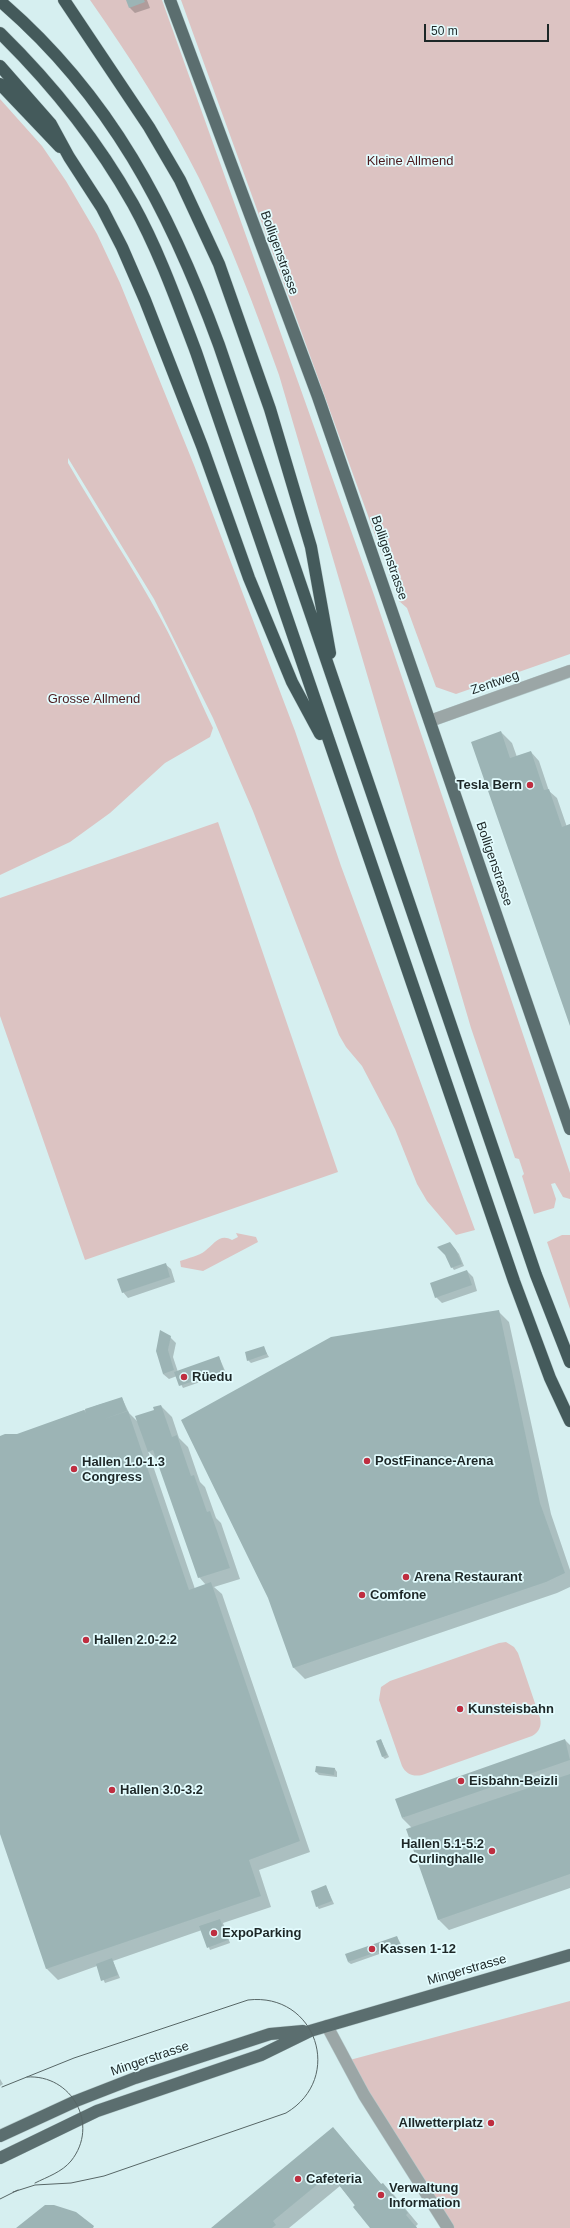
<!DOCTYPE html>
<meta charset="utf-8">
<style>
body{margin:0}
#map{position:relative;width:570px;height:2228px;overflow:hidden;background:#d6eff0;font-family:Helvetica,sans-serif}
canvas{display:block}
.scale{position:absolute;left:424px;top:24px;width:125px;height:18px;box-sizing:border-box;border:2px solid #1d2727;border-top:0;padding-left:5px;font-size:12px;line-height:14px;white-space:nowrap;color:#1d2727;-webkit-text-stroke:3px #e3fcfe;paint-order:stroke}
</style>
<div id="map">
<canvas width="570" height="2228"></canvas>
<div class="scale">50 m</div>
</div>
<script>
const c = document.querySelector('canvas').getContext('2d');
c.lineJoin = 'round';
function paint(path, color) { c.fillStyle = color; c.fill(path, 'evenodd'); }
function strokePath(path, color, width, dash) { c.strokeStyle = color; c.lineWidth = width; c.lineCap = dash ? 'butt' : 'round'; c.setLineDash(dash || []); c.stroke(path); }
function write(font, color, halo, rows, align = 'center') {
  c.font = font + ' Helvetica,sans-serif'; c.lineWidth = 3.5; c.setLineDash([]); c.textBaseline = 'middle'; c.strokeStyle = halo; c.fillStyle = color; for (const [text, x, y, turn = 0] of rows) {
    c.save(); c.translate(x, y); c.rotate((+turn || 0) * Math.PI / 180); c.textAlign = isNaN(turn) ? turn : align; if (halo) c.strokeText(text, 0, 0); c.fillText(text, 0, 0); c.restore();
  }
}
paint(new Path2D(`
 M 90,0 L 162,0 L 374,595 L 570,1173 L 570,1199 L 563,1197 L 555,1183 L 551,1184 L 556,1199 L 554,1208 L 534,1214 L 522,1176 L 524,1174 L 519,1159 L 515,1158 L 471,1028 L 279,375 C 255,308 230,242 199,178 C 168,116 130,57 90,0 Z
 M 181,0 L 570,0 L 570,654 L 456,694 L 436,687 L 407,608 L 399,601 Z
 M 0,99 L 42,146 L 66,181 L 97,234 L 120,283 L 194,465 L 295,731 L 341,866 L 475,1230 L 456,1235 L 427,1201 L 417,1184 L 395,1129 L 362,1066 L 346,1047 L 339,1035 L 253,811 L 213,718 L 154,599 L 68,458 L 68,463 C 98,515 132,566 161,619 C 180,654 196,692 213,728 L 210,737 L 165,763 L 110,813 L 70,842 L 0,875 Z
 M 218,822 L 338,1172 L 85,1260 L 0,1016 L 0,898 Z
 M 236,1233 L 256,1237 L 258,1242 L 203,1271 L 181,1267 L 180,1261 C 188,1258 199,1256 205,1251 C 214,1244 220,1233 232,1240 L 238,1237 Z
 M 562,1235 L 570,1235 L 570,1309 L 547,1242 Z
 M 506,1642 L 514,1647 L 518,1653 L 540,1718 C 542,1726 539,1732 532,1736 L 422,1775 C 413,1777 406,1774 402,1766 L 379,1700 L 381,1687 L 390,1681 L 499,1643 Z
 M 570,2001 L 570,2228 L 450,2228 L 346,2061 Z`), '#dcc3c2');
paint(new Path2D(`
 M 127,0 L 147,0 L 150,8 L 135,13 L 130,8 Z
 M 501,732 L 512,743 L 517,757 L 531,752 L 539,761 L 549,791 L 557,798 L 567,827 L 570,825 L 570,1024 Z
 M 450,1243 L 459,1254 L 464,1266 L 454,1270 L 452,1267 Z
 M 165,1264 L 171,1269 L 175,1282 L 128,1298 L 123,1292 Z
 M 467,1271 L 473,1277 L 477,1291 L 442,1303 L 436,1297 Z
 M 498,1311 L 509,1322 L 551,1514 L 570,1570 L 570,1587 L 557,1593 L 305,1679 L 294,1668 L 269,1597 Z
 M 170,1337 L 176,1343 L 173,1357 L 178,1372 L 219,1357 L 226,1373 L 183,1388 L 177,1376 L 169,1379 L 163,1374 Z
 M 263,1347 L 269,1357 L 251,1363 L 248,1360 Z
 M 122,1398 L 129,1413 L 139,1423 L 161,1406 L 172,1417 L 179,1438 L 188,1447 L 200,1482 L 205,1487 L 216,1518 L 221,1523 L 240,1579 L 214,1587 L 222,1594 L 310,1852 L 259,1870 L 271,1907 L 223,1923 L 230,1943 L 210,1950 L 202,1930 L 113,1961 L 120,1978 L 105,1983 L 97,1966 L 58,1980 L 47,1969 L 0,1832 L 0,1438 L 18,1435 L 98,1405 ZM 148,1451 L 158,1461 L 199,1577 L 206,1585 L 195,1589 Z
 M 381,1740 L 389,1757 L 385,1759 L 382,1756 Z
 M 565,1740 L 570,1745 L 570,1888 L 449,1930 L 439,1920 L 412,1828 L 402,1818 Z
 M 335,1769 L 337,1772 L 337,1777 L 319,1775 L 316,1772 Z
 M 326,1886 L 334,1904 L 319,1909 L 317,1906 Z
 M 397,1937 L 402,1946 L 351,1964 L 348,1962 Z
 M 0,2079 L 3,2084 L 0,2086 Z
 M 333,2128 L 382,2185 L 394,2195 L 418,2224 L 416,2226 L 417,2228 L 372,2228 L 340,2186 L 289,2228 L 213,2228 Z`), '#0003');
paint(new Path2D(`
 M 126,0 L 144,0 L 145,2 L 129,8 Z
 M 501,731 L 510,758 L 531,751 L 544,790 L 549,789 L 562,827 L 570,824 L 570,1026 L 471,742 Z
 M 450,1242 L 456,1250 L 462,1264 L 451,1268 L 445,1255 L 437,1247 Z
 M 166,1263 L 170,1277 L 122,1293 L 117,1279 Z
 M 467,1270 L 472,1285 L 435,1298 L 430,1283 Z
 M 499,1310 L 540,1503 L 565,1573 L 546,1582 L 293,1668 L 268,1598 L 181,1420 L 331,1337 Z
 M 160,1330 L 171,1336 L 168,1350 L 174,1370 L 163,1374 L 156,1351 Z
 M 264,1346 L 267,1354 L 247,1361 L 245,1352 Z
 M 219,1356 L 224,1371 L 179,1386 L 174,1372 Z
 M 122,1397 L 127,1411 L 104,1419 L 128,1411 L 189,1590 L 211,1582 L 300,1841 L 249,1860 L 261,1896 L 46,1969 L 0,1834 L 0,1436 L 5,1434 L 17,1434 L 84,1410 L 86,1413 L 85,1409 Z
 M 161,1405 L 172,1437 L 177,1435 L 191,1476 L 194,1475 L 207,1512 L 210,1511 L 230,1568 L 198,1578 L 153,1450 L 148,1452 L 135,1416 L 154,1410 L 153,1407 Z
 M 381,1739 L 387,1755 L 382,1757 L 376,1741 Z
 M 565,1739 L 570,1760 L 402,1818 L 395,1799 Z
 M 316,1766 L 335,1768 L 334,1775 L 315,1772 Z
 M 570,1774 L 570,1874 L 438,1920 L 406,1829 Z
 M 326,1885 L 332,1901 L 316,1907 L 311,1891 Z
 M 220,1919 L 228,1940 L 207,1948 L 199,1926 Z
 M 397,1936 L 400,1944 L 348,1962 L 345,1954 Z
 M 112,1958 L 118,1975 L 101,1981 L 96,1964 Z
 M 333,2127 L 381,2184 L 383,2183 L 408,2213 L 406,2215 L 417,2228 L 370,2228 L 353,2207 L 355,2205 L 330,2174 L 273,2221 L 276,2225 L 272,2228 L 211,2228 Z
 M 45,2205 L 54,2205 L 76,2212 L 94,2226 L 93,2228 L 16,2228 Z`), '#9cb4b5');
const minor = new Path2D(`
 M 430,721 L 570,671
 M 327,2026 L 364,2095 L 448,2228`);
const major = new Path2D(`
 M 170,0 L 318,397 L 570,1129
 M 0,2136 L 76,2101 L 135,2078 L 270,2034 L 303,2031
 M 0,2158 L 97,2111 L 261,2055 L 310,2031 L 570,1955`);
const highway = new Path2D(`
 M 64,0 L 149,127 L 180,180 L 219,264 L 270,409 L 311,547 L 330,653
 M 0,1 C 110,95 170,211 219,345 L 536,1275 L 570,1362
 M 0,33 C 52,84 97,140 133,204 C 159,251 177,302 196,352 L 514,1281 L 550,1378 L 570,1421
 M 0,66 L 51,124 L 69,157 L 102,208 L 122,247 L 145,300 L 202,446 L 249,578 L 292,682 L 320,734
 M 0,84 L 60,147`);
strokePath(minor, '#b5cbcc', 13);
strokePath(major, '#b5cbcc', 13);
strokePath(highway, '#b5cbcc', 13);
strokePath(minor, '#9ba6a6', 12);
strokePath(major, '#5b6e6f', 12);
strokePath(highway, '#445a5b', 12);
strokePath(new Path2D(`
 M 27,2077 C 72,2074 100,2125 71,2161 C 62,2172 47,2177 35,2183
 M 2,2087 L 74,2058 L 248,2000 C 316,1992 345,2078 286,2113 L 104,2176 L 71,2183 L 35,2185 L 13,2192
 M 0,2199 L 18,2190`), '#576666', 1);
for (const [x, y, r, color] of [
 [530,785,4,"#bf2e40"],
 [184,1377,4,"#bf2e40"],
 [367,1461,4,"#bf2e40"],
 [74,1469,4,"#bf2e40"],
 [406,1577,4,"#bf2e40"],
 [362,1595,4,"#bf2e40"],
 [86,1640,4,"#bf2e40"],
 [460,1709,4,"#bf2e40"],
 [461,1781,4,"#bf2e40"],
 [112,1790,4,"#bf2e40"],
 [492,1851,4,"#bf2e40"],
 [214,1933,4,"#bf2e40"],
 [372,1949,4,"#bf2e40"],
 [491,2123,4,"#bf2e40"],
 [298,2179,4,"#bf2e40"],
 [381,2195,4,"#bf2e40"]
]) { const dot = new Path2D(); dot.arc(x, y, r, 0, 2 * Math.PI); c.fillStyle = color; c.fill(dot); strokePath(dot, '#e3fcfe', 1.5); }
write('13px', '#4b1a1d', '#e3fcfe', [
 ["Kleine Allmend",410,161],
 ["Grosse Allmend",94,699]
]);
write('13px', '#1d2727', '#e3fcfe', [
 ["Bolligenstrasse",279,253,70],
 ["Bolligenstrasse",389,558,71],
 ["Zentweg",495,683,-19],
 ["Bolligenstrasse",494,864,71],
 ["Mingerstrasse",467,1970,-16],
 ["Mingerstrasse",150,2059,-19]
]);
write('bold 13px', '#1d2727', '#e3fcfe', [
 ["Tesla Bern",522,785,"right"],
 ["Rüedu",192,1377],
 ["PostFinance-Arena",375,1461],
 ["Hallen 1.0-1.3",82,1462],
 ["Congress",82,1477],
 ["Arena Restaurant",414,1577],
 ["Comfone",370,1595],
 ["Hallen 2.0-2.2",94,1640],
 ["Kunsteisbahn",468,1709],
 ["Eisbahn-Beizli",469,1781],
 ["Hallen 3.0-3.2",120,1790],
 ["Hallen 5.1-5.2",484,1844,"right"],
 ["Curlinghalle",484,1859,"right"],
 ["ExpoParking",222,1933],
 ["Kassen 1-12",380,1949],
 ["Allwetterplatz",483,2123,"right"],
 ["Cafeteria",306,2179],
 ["Verwaltung",389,2188],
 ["Information",389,2203]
], 'left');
</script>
